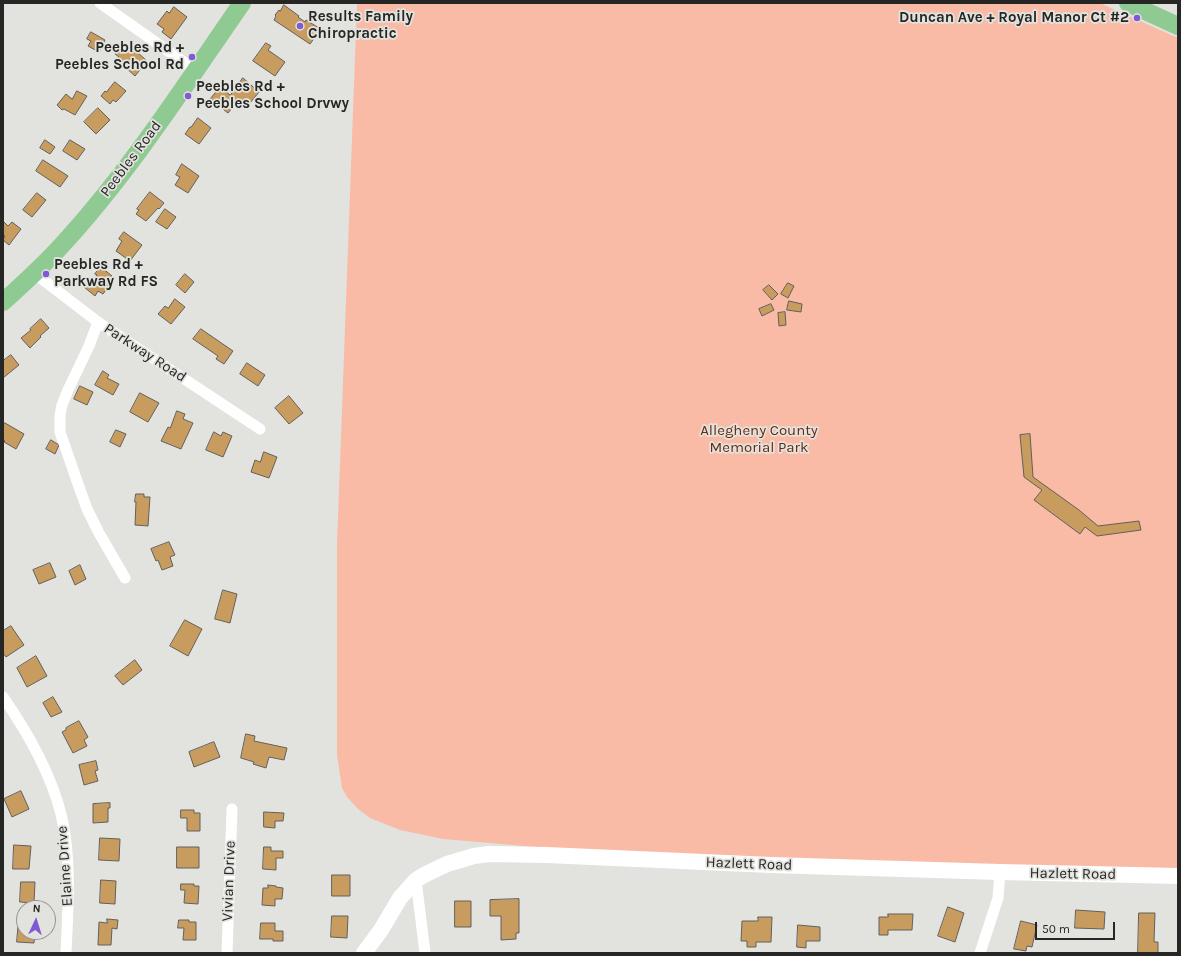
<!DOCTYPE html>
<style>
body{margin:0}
#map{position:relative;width:1181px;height:956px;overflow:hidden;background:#e2e3de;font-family:Karla,sans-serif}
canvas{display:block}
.frame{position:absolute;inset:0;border:4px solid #262624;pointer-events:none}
.north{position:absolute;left:16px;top:900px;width:40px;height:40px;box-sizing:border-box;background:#e2e3de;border:1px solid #979794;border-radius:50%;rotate:4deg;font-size:11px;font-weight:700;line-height:16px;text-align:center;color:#262624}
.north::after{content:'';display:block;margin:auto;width:14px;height:18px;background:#805ad4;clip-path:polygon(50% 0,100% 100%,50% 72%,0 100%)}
.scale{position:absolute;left:1035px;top:922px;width:80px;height:18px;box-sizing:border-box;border:2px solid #262624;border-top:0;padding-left:5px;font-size:12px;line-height:14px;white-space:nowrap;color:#262624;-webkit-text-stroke:3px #e2e3de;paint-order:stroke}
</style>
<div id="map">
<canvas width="1181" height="956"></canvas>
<div class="frame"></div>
<div class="north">N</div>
<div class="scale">50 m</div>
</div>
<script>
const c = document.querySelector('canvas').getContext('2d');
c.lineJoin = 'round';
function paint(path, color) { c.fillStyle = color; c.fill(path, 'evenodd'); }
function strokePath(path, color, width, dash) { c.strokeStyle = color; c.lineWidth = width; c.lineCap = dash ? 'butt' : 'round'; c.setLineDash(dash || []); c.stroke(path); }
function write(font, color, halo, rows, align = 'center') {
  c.font = font + ' Karla,sans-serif'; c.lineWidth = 3.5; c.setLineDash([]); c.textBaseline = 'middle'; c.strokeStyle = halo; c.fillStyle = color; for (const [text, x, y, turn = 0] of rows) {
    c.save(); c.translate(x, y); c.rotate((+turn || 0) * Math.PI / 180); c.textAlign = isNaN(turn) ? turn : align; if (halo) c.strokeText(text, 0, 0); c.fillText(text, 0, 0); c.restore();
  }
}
paint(new Path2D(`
 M 357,3 L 1100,3 L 1178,38 L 1178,871 L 777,860 L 536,847 L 443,839 L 400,830 L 370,818 L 358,809 L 347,797 L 342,788 L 337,755 L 337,544 Z`), '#f9bba6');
const building = new Path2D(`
 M 284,5 L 299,16 L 298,17 L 305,22 L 306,20 L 319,28 L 318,29 L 320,30 L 310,44 L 274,20 L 276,16 L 275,15 L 279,10 L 280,11 Z
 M 174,7 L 187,17 L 171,39 L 162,32 L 164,29 L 157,24 L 167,11 L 169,13 Z
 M 91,32 L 105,40 L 99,52 L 88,46 L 91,41 L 87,39 Z
 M 266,43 L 271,46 L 268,50 L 285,62 L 275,76 L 253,61 Z
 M 127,45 L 136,51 L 147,61 L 135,76 L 117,60 L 119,57 L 115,54 L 120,48 L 123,50 Z
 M 243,78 L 259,92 L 245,109 L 237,102 L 228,113 L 210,99 L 220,87 L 230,95 Z
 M 115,82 L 126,91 L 116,102 L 113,100 L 110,104 L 101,96 L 105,91 L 106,92 Z
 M 77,91 L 87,96 L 75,115 L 64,109 L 62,110 L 57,105 L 66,94 L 72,99 Z
 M 98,108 L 110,120 L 96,134 L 84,122 Z
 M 198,118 L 211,128 L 199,144 L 185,134 L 190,127 L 191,127 Z
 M 45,140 L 55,147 L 50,154 L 40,148 Z
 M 70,140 L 85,149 L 77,160 L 63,151 Z
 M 43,160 L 68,176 L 60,187 L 36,171 Z
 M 182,164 L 199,176 L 188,193 L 175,185 L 180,177 L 176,175 Z
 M 150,192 L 164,203 L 159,209 L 158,208 L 146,221 L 136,214 L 139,210 L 137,209 Z
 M 37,193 L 46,200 L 32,217 L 23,210 Z
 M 165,209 L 176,217 L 167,229 L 156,222 Z
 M 3,221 L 8,226 L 12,222 L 21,229 L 9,245 L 3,240 L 5,236 L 3,235 Z
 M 124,232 L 142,245 L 130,261 L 116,251 L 122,241 L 119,239 Z
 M 101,267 L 112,276 L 108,281 L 111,283 L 103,294 L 98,291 L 95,296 L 84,287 L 89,280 L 92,282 L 97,275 L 95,274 Z
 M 185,274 L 194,282 L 185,293 L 176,285 Z
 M 788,283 L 794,286 L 788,298 L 781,294 Z
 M 769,285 L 778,294 L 772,300 L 763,290 Z
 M 175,299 L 185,307 L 171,324 L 158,314 L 165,306 L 168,308 Z
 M 789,301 L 802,304 L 801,312 L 787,310 Z
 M 771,304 L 774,310 L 762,316 L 759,309 Z
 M 785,312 L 786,325 L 779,326 L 778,313 Z
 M 41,319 L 49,328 L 40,336 L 41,337 L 30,348 L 21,338 L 31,330 L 30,329 Z
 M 201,329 L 233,351 L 224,364 L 216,359 L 218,356 L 193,339 Z
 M 11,355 L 19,365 L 3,378 L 3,361 Z
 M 247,363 L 265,375 L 258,386 L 240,374 Z
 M 103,371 L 109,375 L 107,378 L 119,384 L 113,395 L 95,385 Z
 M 80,386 L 93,392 L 87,405 L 74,399 Z
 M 140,393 L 159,403 L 148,422 L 130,412 Z
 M 289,396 L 303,413 L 289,424 L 275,408 Z
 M 177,411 L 185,414 L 183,419 L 193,423 L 181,449 L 161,441 L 168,427 L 170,428 Z
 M 5,423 L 24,434 L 16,449 L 4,442 L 5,441 L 3,440 L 3,426 Z
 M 116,430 L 126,434 L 120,447 L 110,442 Z
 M 214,432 L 221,436 L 223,432 L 232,436 L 223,457 L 206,450 Z
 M 1030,434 L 1033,477 L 1079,510 L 1098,526 L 1139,521 L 1141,530 L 1097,536 L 1085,527 L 1080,534 L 1034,500 L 1042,490 L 1024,477 L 1020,435 Z
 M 51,440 L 59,445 L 55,454 L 46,449 Z
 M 264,452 L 277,457 L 269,478 L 251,472 L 255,460 L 260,462 Z
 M 136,494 L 144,494 L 144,497 L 150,497 L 148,526 L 135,525 L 136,502 L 135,502 Z
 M 169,542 L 175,555 L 170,557 L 173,566 L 162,570 L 158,560 L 156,561 L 151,549 Z
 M 50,563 L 56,577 L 39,584 L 33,570 Z
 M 80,565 L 86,579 L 75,585 L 69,571 Z
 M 223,590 L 237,594 L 230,623 L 215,619 Z
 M 185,620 L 202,629 L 188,656 L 170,646 Z
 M 11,626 L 24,645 L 6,657 L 3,653 L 3,631 Z
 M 36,656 L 47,676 L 27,687 L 17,668 Z
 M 135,660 L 142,670 L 123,685 L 115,676 Z
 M 53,697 L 62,712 L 51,717 L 43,703 Z
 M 79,721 L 88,737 L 84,740 L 87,746 L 73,753 L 62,732 L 66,730 L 66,728 Z
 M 246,734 L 255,736 L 254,741 L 287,748 L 284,760 L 269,757 L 266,768 L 253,764 L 254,762 L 241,758 Z
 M 214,742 L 220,757 L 194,767 L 189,752 Z
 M 96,761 L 98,770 L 95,771 L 98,781 L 84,785 L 79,765 Z
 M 21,791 L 29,809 L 12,817 L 4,799 Z
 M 110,803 L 110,808 L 108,808 L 108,822 L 93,823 L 93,804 Z
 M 181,810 L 194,810 L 194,813 L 200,813 L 200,831 L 187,831 L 187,818 L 181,818 Z
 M 264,812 L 284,813 L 283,821 L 275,821 L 275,828 L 264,827 Z
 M 100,838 L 120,839 L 119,861 L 99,860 Z
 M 14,845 L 31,846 L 29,869 L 13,869 Z
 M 177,847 L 199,847 L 199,868 L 177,868 Z
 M 264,847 L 271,847 L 271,851 L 283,851 L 283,858 L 276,858 L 276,870 L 263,869 Z
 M 332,875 L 350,875 L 350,896 L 332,896 Z
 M 101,880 L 116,881 L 115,904 L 100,903 Z
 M 21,882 L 35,882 L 34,903 L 20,902 Z
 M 181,884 L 194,884 L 194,886 L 199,886 L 198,904 L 184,903 L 185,890 L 181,890 Z
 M 268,885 L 276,886 L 276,887 L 283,888 L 282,899 L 275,899 L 275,906 L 262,905 L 263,888 L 268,888 Z
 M 519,899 L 519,933 L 516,933 L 516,939 L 501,940 L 501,916 L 490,916 L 490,900 Z
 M 455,901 L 471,901 L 471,927 L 455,927 Z
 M 948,907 L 964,913 L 955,942 L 938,936 Z
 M 1076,910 L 1105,912 L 1104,929 L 1075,928 Z
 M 1139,913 L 1155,913 L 1154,942 L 1158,942 L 1158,953 L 1138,953 Z
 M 888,914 L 913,914 L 912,930 L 888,930 L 888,935 L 879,935 L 879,917 L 888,917 Z
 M 332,916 L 348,916 L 347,938 L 331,937 Z
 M 758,917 L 772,917 L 771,942 L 756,942 L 756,947 L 747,947 L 747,941 L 741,941 L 742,921 L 758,921 Z
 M 19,919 L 24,919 L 24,932 L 35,932 L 34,943 L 17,942 Z
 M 107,919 L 118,920 L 117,929 L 112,928 L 111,945 L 98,945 L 99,922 L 107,923 Z
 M 179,920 L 189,920 L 189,922 L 196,922 L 196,940 L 183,940 L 184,928 L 178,928 Z
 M 1021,921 L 1037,925 L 1032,947 L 1027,946 L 1026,951 L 1014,949 Z
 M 261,923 L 275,923 L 275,931 L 283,931 L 283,941 L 273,941 L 273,939 L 260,939 Z
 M 798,925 L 820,927 L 820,941 L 806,941 L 806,948 L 797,947 Z`);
paint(building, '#c89c5f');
strokePath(building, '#62605c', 1);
strokePath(new Path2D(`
 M 100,3 L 195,70
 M 34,273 L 98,322 L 260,429
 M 98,322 L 89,346 L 68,390 L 62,405 L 60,415 L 60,432 L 78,484 L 87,509 L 99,533 L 125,578
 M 3,697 C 28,733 50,771 61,814 C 72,859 68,907 66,953
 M 416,880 L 425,953
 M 227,953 L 232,809
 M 980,953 L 998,898 L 1000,872`), '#fff', 11);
strokePath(new Path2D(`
 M 364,953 L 381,930 L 400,898 L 416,880 L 424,875 L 447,864 L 474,856 L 489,854 L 547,855 L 771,865 L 1000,872 L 1178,876`), '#fff', 16);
strokePath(new Path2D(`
 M 1128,3 L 1178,26
 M 3,302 C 23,284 44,265 62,245 C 130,171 185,85 242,3`), '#8fca92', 18);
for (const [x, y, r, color] of [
 [1137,18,4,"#805ad4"],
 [300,26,4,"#805ad4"],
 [192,57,4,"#805ad4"],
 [188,96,4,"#805ad4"],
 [46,274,4,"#805ad4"]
]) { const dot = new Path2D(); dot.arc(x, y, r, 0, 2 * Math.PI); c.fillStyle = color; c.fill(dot); strokePath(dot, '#e2e3de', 1.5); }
write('bold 15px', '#262624', '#e2e3de', [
 ["Results Family",308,17],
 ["Chiropractic",308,34],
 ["Duncan Ave + Royal Manor Ct #2",1129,18,"right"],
 ["Peebles Rd +",184,48,"right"],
 ["Peebles School Rd",184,65,"right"],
 ["Peebles Rd +",196,87],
 ["Peebles School Drvwy",196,104],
 ["Peebles Rd +",54,265],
 ["Parkway Rd FS",54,282]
], 'left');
write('15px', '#262624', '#e2e3de', [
 ["Peebles Road",131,159,-53],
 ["Parkway Road",145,353,33],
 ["Hazlett Road",749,864,2],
 ["Elaine Drive",65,866,-94],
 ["Hazlett Road",1073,874,1],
 ["Vivian Drive",229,881,-88]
]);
write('15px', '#6a2911', '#e2e3de', [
 ["Allegheny County",759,431],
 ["Memorial Park",759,448]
]);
</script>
